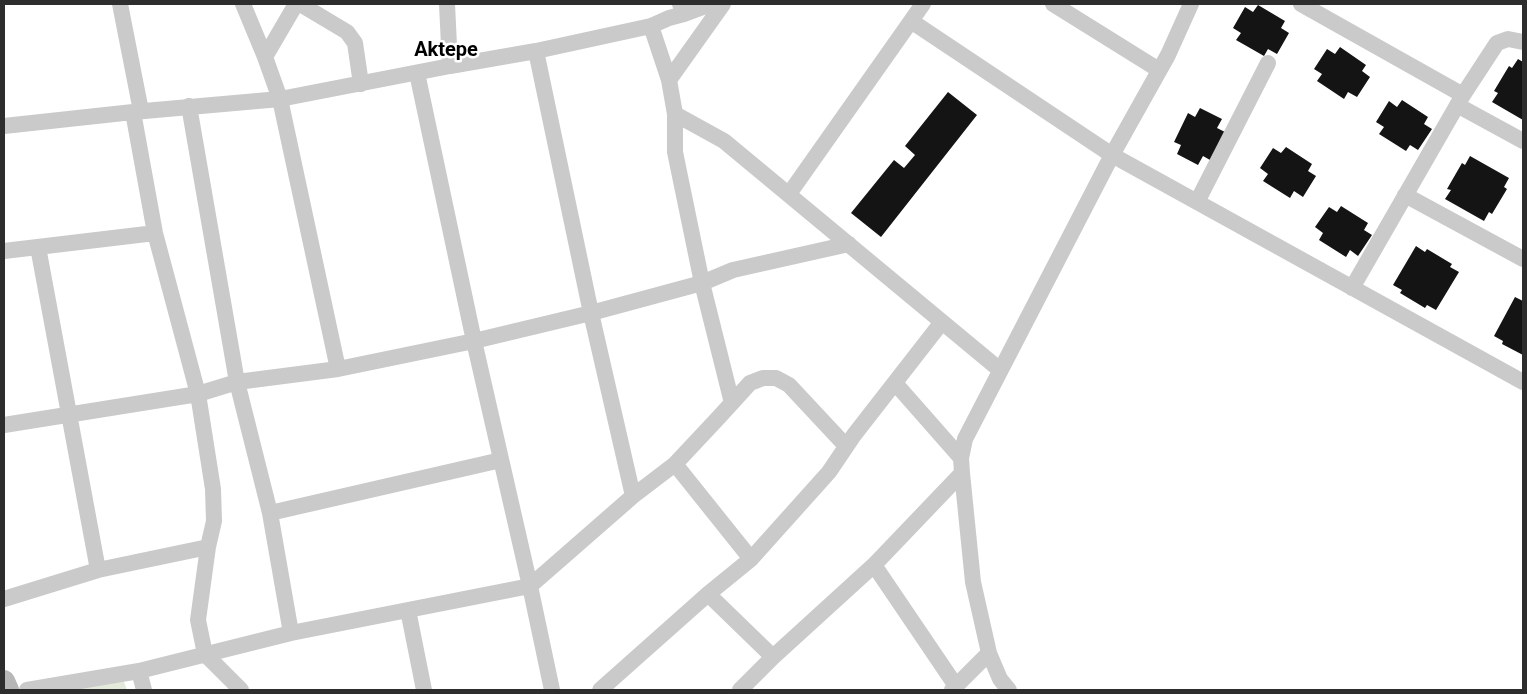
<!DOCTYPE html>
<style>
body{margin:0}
#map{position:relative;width:1527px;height:694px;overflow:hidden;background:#fff;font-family:Roboto,sans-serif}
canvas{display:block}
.frame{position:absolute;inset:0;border:5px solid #2d2d2d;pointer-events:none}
</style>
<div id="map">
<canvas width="1527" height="694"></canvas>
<div class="frame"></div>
</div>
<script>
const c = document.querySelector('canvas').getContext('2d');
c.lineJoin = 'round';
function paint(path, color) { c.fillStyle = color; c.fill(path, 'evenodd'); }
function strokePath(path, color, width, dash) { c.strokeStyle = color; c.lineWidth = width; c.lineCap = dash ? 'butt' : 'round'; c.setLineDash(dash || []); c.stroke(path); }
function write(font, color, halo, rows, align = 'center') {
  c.font = font + ' Roboto,sans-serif'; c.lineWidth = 5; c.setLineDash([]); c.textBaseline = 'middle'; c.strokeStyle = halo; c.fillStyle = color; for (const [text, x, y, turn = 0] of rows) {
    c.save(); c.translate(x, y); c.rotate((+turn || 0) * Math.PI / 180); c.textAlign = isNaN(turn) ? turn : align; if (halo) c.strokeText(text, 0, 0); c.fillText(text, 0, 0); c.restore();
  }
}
paint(new Path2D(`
 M 120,671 L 127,690 L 29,690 Z`), '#e3eadb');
paint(new Path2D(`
 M 1258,5 L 1285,21 L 1281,28 L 1289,33 L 1277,54 L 1268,49 L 1264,56 L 1236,40 L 1241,33 L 1233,28 L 1245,7 L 1253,12 Z
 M 1340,47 L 1366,65 L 1362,71 L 1370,77 L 1357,97 L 1348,92 L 1344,99 L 1317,81 L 1322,74 L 1314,69 L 1327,49 L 1335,54 Z
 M 1518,59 L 1523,62 L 1523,120 L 1492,102 L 1498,93 L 1494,91 L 1509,66 L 1512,68 Z
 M 948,92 L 977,115 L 881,237 L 851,213 L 894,160 L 904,168 L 915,155 L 905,146 Z
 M 1402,100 L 1428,117 L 1424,124 L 1432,129 L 1418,150 L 1410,145 L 1406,151 L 1379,134 L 1384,127 L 1376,122 L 1389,101 L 1397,107 Z
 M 1200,108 L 1222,119 L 1217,128 L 1225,132 L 1210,160 L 1203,156 L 1198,165 L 1177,154 L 1181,145 L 1174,142 L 1188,113 L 1195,117 Z
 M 1286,147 L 1312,164 L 1308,171 L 1316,176 L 1303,197 L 1294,191 L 1290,198 L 1263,181 L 1268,174 L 1260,168 L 1273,148 L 1281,153 Z
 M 1470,156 L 1509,178 L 1504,187 L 1507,189 L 1492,214 L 1489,212 L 1484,221 L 1445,199 L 1451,190 L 1447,189 L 1462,163 L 1465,165 Z
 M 1341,206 L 1368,223 L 1364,230 L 1372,235 L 1358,256 L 1350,250 L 1346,257 L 1319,240 L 1323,233 L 1315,227 L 1329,207 L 1337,212 Z
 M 1416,246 L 1425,252 L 1427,249 L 1452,264 L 1450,267 L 1459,272 L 1436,310 L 1427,305 L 1425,308 L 1400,293 L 1402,290 L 1393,285 Z
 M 1515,297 L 1523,301 L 1523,355 L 1502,344 L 1503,341 L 1494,336 Z`), '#141414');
strokePath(new Path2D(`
 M 120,4 L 141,111
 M 243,4 L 265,57 L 280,99 L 338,369
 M 300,4 L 347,32 L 355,43 L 361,84
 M 1053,4 L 1159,70
 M 1301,4 L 1463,95
 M 684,14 L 711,4
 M 911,21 L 1112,155 L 1523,382
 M 651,26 L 669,80 L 675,114 L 724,141 L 1000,370
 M 536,51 L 591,313 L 633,496
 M 265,57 L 296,4
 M 450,66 L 536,51 L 651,26 L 669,18 L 684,14 L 680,4
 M 417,73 L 474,341 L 530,586 L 552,690
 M 669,80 L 723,4
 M 1457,105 L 1523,141
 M 189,106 L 237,382 L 270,513 L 291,633
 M 133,112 L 155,233 L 198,394 L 213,489 L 214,521 L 208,547 L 198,620 L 205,654 L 241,690
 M 675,114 L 675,152 L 702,283 L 732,403
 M 4,126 L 133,112 L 280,99 L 450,66 L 447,4
 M 789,194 L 923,4
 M 1405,195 L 1523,259
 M 1197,202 L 1268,63
 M 38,247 L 98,570
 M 4,251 L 155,233
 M 1352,288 L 1463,95 L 1497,43 L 1508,39 L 1523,42
 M 895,383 L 961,458
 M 4,425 L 198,394 L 237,382 L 338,369 L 474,341 L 591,313 L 702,283 L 733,270 L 849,244
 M 675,464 L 751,559
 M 270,513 L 501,460
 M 874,565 L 956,686
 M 708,594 L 773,657
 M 4,599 L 98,570 L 208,547
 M 408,610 L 424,690
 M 139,671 L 144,690
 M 27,690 L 139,671 L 291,633 L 530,586 L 633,496 L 675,464 L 720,416 L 750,383 L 763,378 L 776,378 L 789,385 L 846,446
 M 600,690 L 708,594 L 751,559 L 829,472 L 854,435 L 942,322
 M 740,690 L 773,657 L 874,565 L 962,473
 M 952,690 L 989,653
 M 1009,690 L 1000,679 L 989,653 L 973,582 L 962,473 L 961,458 L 965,439 L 1112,155 L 1168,55 L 1191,4`), '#cacaca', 16);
strokePath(new Path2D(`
 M 4,681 L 8,690`), '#b7b7b7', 22);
write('bold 20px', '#000', '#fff', [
 ["Aktepe",446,51]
]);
</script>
